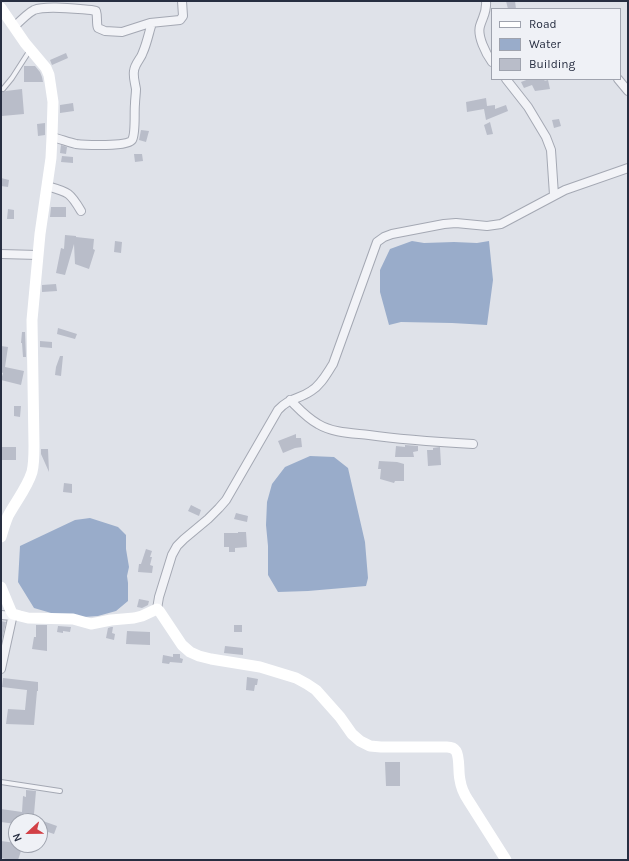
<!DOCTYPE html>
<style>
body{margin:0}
#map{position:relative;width:629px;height:861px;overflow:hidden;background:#dfe2e9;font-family:Karla,sans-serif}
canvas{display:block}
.frame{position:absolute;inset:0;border:2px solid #272e41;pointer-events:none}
.legend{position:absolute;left:491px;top:8px;width:130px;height:72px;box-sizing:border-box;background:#eff1f6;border:1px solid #9fa3ae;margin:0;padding:5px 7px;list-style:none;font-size:12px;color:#272e41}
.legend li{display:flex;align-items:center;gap:8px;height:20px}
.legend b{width:20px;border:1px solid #9fa3ae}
.north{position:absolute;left:8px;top:813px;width:40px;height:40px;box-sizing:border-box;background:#eff1f6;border:1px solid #9fa3ae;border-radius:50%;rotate:248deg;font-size:11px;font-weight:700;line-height:16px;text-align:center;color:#272e41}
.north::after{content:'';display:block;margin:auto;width:14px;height:18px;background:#d24046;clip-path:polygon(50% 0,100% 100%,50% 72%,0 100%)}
</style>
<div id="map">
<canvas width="629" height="861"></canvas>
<div class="frame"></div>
<ul class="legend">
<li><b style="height:5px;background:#fff"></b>Road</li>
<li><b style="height:11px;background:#99acca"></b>Water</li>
<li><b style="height:11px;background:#b9bdc9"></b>Building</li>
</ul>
<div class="north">N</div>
</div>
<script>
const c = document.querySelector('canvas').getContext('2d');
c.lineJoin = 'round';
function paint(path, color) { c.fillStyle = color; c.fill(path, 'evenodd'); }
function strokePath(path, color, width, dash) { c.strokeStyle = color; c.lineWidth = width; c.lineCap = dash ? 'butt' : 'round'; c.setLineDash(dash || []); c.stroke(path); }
paint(new Path2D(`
 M 412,241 L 424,243 L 454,242 L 477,243 L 489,241 L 493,280 L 487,325 L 452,323 L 401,322 L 389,325 L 380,292 L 380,270 L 390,249 Z
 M 310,456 L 334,457 L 348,468 L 365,542 L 368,578 L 366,586 L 308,591 L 278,592 L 268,575 L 268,546 L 266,525 L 267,502 L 272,484 L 285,467 Z
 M 90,518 L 118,527 L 126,535 L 126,549 L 129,567 L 127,576 L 128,583 L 128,601 L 116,611 L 98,616 L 84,617 L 58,615 L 34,608 L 18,582 L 20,546 L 75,520 Z`), '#99acca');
paint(new Path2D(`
 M 506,1 L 515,1 L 516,9 L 508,9 Z
 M 66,53 L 68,58 L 52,65 L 50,60 Z
 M 24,66 L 35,66 L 40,72 L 42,77 L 43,82 L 24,82 Z
 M 529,79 L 546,79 L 544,81 L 548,80 L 550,89 L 535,91 L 532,85 L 524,88 L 521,82 Z
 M 22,89 L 24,114 L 2,116 L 1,92 L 4,92 L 6,91 Z
 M 486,98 L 487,106 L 495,105 L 495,109 L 506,105 L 508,111 L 486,120 L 484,109 L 467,112 L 466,102 Z
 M 73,103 L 74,111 L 60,113 L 60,105 Z
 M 559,119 L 561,126 L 554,128 L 552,120 Z
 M 490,122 L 493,134 L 487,135 L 484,125 Z
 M 45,123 L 45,135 L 38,136 L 37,124 Z
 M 141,130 L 149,131 L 146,142 L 139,140 Z
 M 61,145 L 67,147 L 66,154 L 60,153 Z
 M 134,154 L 142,154 L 143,161 L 135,162 Z
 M 62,156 L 73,157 L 73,163 L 61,162 Z
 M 1,178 L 9,180 L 8,187 L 1,186 Z
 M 51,207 L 66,207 L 66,217 L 50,217 Z
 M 8,209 L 14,210 L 14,219 L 7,219 Z
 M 65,235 L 76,236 L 76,237 L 94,239 L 93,249 L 95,250 L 89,269 L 75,264 L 74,244 L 65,275 L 56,273 L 61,248 L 64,249 Z
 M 115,241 L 122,242 L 121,253 L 114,252 Z
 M 56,284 L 57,291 L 42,292 L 42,285 Z
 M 58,328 L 77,334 L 75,339 L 57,334 Z
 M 22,332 L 25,332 L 26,357 L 23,357 L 22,343 L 21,343 Z
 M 40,341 L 52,342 L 52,348 L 40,347 Z
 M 1,346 L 8,347 L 5,367 L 24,371 L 21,385 L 1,380 L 3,373 L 1,372 Z
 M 60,356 L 63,356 L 61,376 L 55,375 L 56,367 Z
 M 14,406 L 21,406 L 20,417 L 14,416 Z
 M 296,434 L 296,438 L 301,438 L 302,447 L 295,448 L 283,453 L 278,441 Z
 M 405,445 L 418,446 L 418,451 L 413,452 L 414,457 L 395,457 L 396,446 L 405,447 Z
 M 1,447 L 16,447 L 16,460 L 1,460 Z
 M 440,447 L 441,465 L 428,466 L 427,450 L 433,450 L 433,448 Z
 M 41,449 L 48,449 L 49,472 L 41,454 Z
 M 379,461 L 397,462 L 404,464 L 404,481 L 395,481 L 394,483 L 380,479 L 381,469 L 378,469 Z
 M 64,483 L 72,484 L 72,493 L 63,492 Z
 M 191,505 L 201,510 L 199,516 L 188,511 Z
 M 236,513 L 248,516 L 247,522 L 234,519 Z
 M 238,532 L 246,532 L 247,547 L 235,548 L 235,552 L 229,552 L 229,547 L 224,547 L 224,533 L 238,533 Z
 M 146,549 L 152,551 L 150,557 L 152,557 L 150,565 L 153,566 L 152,573 L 138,572 L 139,564 L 141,564 Z
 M 139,599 L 149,601 L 148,605 L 142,608 L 137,607 Z
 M 1,621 L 6,622 L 2,640 L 1,640 Z
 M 36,625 L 47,625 L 47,651 L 32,649 L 34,637 L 36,637 Z
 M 234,625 L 242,625 L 242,632 L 234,632 Z
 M 58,626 L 71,627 L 70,632 L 63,631 L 63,633 L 57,632 Z
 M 111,627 L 113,627 L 112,633 L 115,634 L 114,640 L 106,638 L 108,628 Z
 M 127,631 L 150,632 L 150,645 L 126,644 Z
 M 225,646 L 243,648 L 243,655 L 224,653 Z
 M 173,654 L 180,654 L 180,658 L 183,659 L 182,663 L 170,662 L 169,664 L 162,663 L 163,655 L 173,657 Z
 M 247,677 L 258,679 L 257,685 L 255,685 L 254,691 L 246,690 Z
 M 3,678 L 38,682 L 38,691 L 37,691 L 34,725 L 6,724 L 8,709 L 25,710 L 27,690 L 2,687 Z
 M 385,762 L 400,762 L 400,786 L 386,786 Z
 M 26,790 L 36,791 L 34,814 L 32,821 L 16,821 L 16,824 L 1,822 L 1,809 L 22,812 L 23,796 L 26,797 Z
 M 40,820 L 57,826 L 54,834 L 48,832 L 47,835 L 41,833 L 42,830 L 40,829 Z
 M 1,841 L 16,843 L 16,845 L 23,845 L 18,860 L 10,860 L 1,858 Z`), '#b9bdc9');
const lane = new Path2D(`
 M 3,89 L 12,78 L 30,50
 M 1,782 L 60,791`);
const street = new Path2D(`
 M 486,1 C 487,12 483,16 480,26 C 477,36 486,54 492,62
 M 14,27 C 19,22 28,13 34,10 C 46,5 77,9 91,10 L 96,11 C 98,17 96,23 98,28 L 105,31 L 122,32 L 150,23 L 180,20 L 183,16 L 182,1
 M 506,79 L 528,107 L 546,137 L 551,150 L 554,195
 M 618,79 L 628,91
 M 52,137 C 60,139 68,142 76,144 C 84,145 129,147 132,140 C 136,134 134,112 135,104 C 135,99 136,94 136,89 C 135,83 133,77 134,71 C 135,63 141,59 143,52 C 147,43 149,32 152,23
 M 47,186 C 68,192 70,192 81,211
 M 1,254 L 38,255
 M 290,400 C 299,409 307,418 318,424 C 333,433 352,433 369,435 C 404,440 438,442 473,444
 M 157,609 L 159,597 L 172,555 L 177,546 L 184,539 L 208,519 L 219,508 L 226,500 L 278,410 C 290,397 298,400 311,391 C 321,385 327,373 333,364 L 377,242 L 384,237 L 392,234 L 444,224 L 456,223 L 487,226 L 501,224 L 565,190 L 628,168
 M 1,615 L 13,616
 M 1,669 L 13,614`);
strokePath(lane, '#a4a8b3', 6);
strokePath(street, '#a4a8b3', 10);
strokePath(lane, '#f2f3f7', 4);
strokePath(street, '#f2f3f7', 8);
strokePath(new Path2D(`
 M 1,8 L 25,43 L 46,68 L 49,75 L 53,102 L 52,137 L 51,158 L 40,234 L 32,320 L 34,446 C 34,455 34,464 32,472 C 27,488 16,501 8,516 C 5,523 3,530 1,537
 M 1,587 L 11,611 L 13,614 L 20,616 L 28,618 L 73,619 L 91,624 L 111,620 L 134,618 L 142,616 L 157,609 L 160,612 L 182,645 L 190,652 L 199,656 L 211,659 L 260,667 L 296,678 L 307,684 L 316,690 L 340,717 L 352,734 L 360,741 L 370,746 L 381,747 L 447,747 C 451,747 454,748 456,751 C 460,757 458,772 460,780 C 461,787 464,794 468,800 L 506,860`), '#fff', 11);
</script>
